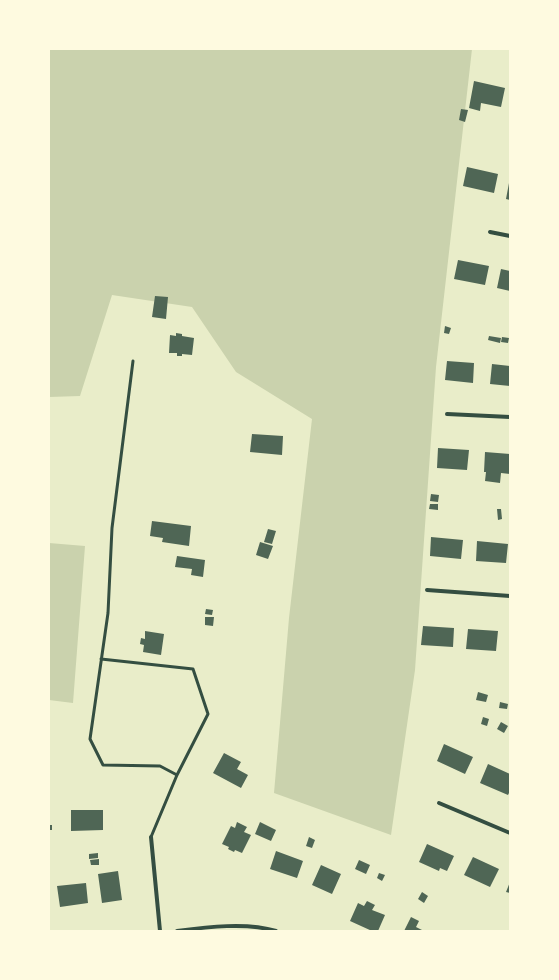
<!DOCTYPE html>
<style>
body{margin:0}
#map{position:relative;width:559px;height:980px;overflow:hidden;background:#e9edc9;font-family:"Roboto Condensed",sans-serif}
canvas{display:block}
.frame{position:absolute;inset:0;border:50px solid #fefae0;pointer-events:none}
</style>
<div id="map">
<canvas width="559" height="980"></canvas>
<div class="frame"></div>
</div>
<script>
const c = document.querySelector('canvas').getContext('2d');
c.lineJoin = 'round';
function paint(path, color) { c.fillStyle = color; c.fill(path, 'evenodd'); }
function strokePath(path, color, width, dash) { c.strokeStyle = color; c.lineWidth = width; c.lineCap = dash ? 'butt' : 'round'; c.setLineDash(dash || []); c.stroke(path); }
paint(new Path2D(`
 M 49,49 L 472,49 L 436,367 L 415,670 L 391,835 L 274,793 L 289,618 L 312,419 L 236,372 L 192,307 L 112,295 L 80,396 L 49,397 Z
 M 49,543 L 85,546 L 73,703 L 49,700 Z`), '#cad2ad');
paint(new Path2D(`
 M 474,81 L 505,88 L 501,107 L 481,103 L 480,111 L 469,108 Z
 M 461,109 L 468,110 L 465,122 L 459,120 Z
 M 467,167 L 498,174 L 494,193 L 463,186 Z
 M 509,183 L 510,183 L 510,200 L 506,199 Z
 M 458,260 L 489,266 L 485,285 L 454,279 Z
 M 501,269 L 510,271 L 510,291 L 497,288 Z
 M 155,296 L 168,297 L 166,319 L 152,317 Z
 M 445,326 L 451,328 L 449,334 L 444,333 Z
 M 176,333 L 182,334 L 182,336 L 194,338 L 192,355 L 182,354 L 182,356 L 177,356 L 177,353 L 169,353 L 170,335 L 176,336 Z
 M 489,336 L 501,338 L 500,343 L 488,340 Z
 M 502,337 L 509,338 L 508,343 L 501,342 Z
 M 447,361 L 474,363 L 473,383 L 445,380 Z
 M 492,364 L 510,366 L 510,386 L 490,384 Z
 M 252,434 L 283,436 L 282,455 L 250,452 Z
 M 438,448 L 469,450 L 467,470 L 437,468 Z
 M 485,452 L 510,454 L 510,474 L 501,473 L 500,483 L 485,481 L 486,472 L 484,472 Z
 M 431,494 L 439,495 L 438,502 L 430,501 Z
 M 430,504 L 438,504 L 438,510 L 429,509 Z
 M 497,509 L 501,509 L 502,519 L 498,520 Z
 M 152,521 L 191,526 L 189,546 L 162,542 L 163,538 L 150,536 Z
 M 268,529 L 276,531 L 272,544 L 264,542 Z
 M 431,537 L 463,540 L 461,559 L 430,556 Z
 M 477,541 L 508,544 L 506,563 L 476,561 Z
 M 260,542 L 273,546 L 268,559 L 256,555 Z
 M 177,556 L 205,560 L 203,577 L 191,575 L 192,569 L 175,567 Z
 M 206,609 L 213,610 L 212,615 L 205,614 Z
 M 205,617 L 214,617 L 213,626 L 205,625 Z
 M 423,626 L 454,628 L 453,647 L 421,645 Z
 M 468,629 L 498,631 L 496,651 L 466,649 Z
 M 145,631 L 164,634 L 161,655 L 143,652 L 144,645 L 140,644 L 141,638 L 145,639 Z
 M 478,692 L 488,695 L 486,702 L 476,700 Z
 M 500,702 L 508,704 L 507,709 L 499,708 Z
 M 483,717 L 489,719 L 487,726 L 481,724 Z
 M 501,722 L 508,726 L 504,733 L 497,729 Z
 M 444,744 L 473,757 L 465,774 L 437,761 Z
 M 224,753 L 241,762 L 237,769 L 248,775 L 241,788 L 213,773 Z
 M 488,764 L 510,774 L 510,791 L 508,795 L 480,783 Z
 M 71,810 L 103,810 L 103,830 L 71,831 Z
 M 237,822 L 247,827 L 244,832 L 251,835 L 242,853 L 235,850 L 234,852 L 228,849 L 229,847 L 222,844 L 231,826 L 235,828 Z
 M 260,822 L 276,830 L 271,841 L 255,834 Z
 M 49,825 L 52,825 L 52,830 L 49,830 Z
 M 309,837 L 315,840 L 312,848 L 306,846 Z
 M 427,844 L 454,856 L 447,871 L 440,868 L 439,871 L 419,862 Z
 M 276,851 L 303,861 L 297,878 L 270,869 Z
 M 98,853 L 98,858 L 89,859 L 89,854 Z
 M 473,857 L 499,869 L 490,887 L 464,875 Z
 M 99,859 L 99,865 L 91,865 L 90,860 Z
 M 359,860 L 370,865 L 366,874 L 355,869 Z
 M 321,865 L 341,874 L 332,894 L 312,885 Z
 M 118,871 L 122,900 L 102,903 L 98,874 Z
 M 379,873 L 385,875 L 382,881 L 377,878 Z
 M 510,882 L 510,893 L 506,892 Z
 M 86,883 L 88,903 L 60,907 L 57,886 Z
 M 422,892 L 428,896 L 424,903 L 418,899 Z
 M 367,901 L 375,905 L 372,910 L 385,915 L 378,931 L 372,931 L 350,921 L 358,903 L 364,906 Z
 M 411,917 L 419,921 L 416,927 L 424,931 L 404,931 Z`), '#4f6655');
strokePath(new Path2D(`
 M 133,361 L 112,528 L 108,613 L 90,739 L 103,765 L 160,766 L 177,775
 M 101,659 L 193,669 L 208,714 L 177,775 L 151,837`), '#344e41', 3);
strokePath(new Path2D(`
 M 490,232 L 510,236
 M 447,414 L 510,417
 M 427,590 L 510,596
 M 439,803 L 510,833
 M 151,837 L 160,931
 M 177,931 C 207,927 247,922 276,931`), '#344e41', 4);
</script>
